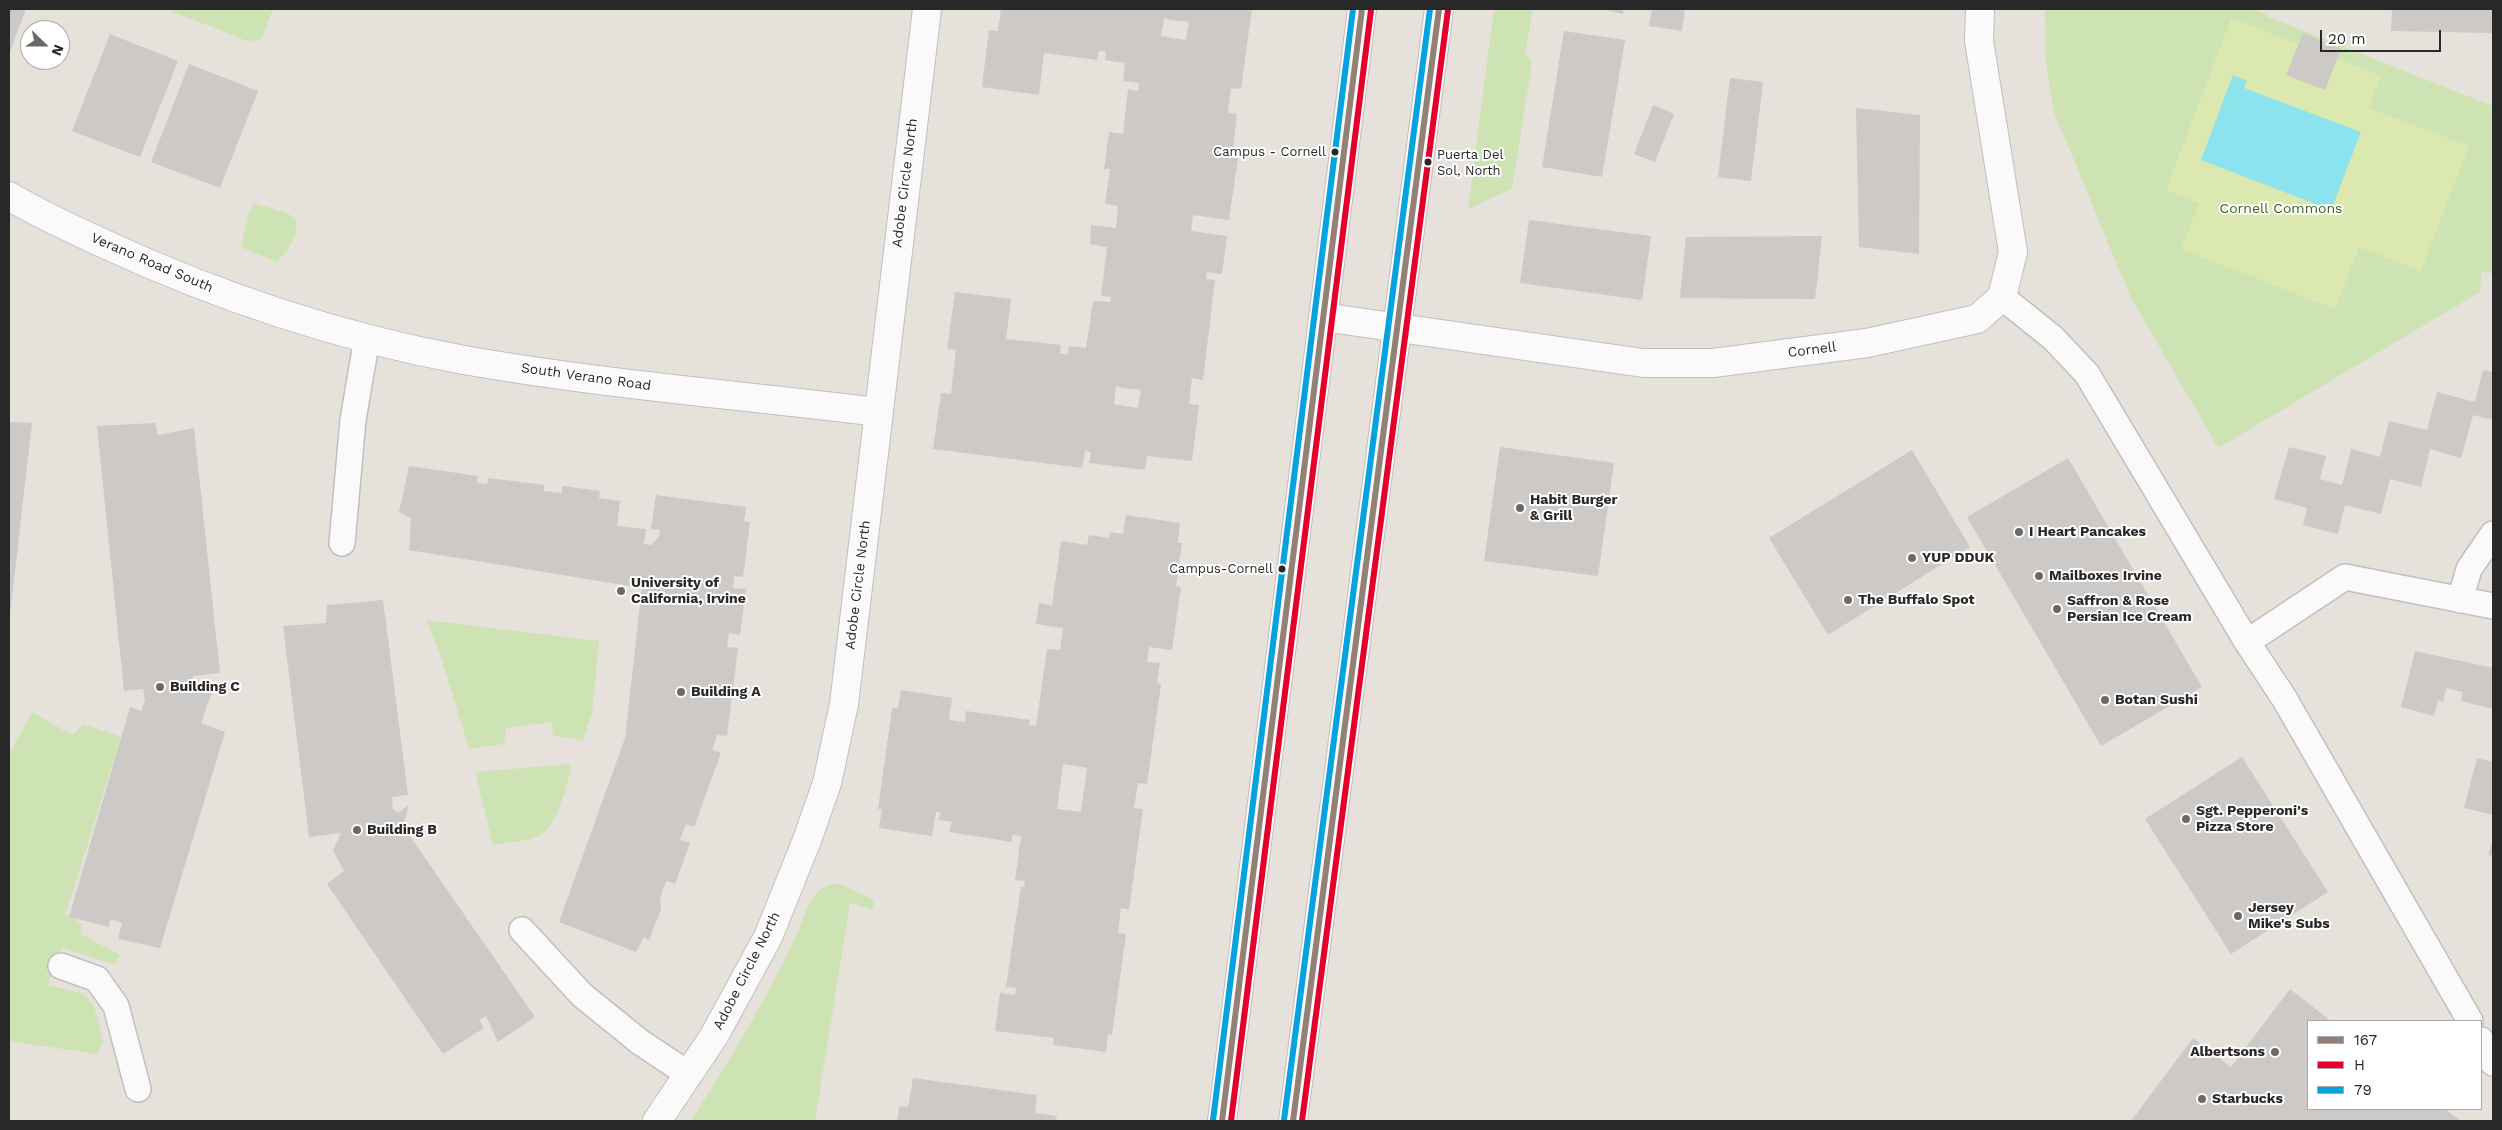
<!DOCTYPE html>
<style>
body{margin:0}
#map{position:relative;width:2502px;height:1130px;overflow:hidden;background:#e7e1dc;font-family:"Work Sans",sans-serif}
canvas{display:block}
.frame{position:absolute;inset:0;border:10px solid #282828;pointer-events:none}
.legend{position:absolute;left:2307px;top:1020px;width:175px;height:90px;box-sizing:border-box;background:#fff;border:1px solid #a9a9a9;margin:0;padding:6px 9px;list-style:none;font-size:15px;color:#282828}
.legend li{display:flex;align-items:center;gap:10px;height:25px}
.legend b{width:25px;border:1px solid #a9a9a9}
.north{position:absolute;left:20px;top:20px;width:50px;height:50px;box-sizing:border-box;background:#fff;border:1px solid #a9a9a9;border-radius:50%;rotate:112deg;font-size:14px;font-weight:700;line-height:20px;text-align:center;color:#282828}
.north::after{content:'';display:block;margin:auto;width:18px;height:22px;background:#6b6967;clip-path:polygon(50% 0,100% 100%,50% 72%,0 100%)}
.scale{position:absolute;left:2320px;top:30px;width:121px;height:22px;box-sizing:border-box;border:2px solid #282828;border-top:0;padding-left:6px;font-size:15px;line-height:18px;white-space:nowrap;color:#282828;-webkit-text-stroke:4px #fff;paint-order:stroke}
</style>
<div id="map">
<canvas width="2502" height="1130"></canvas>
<div class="frame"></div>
<ul class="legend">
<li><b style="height:6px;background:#938177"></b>167</li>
<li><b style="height:6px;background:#e4002b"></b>H</li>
<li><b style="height:6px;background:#04a2de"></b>79</li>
</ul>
<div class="north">N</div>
<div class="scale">20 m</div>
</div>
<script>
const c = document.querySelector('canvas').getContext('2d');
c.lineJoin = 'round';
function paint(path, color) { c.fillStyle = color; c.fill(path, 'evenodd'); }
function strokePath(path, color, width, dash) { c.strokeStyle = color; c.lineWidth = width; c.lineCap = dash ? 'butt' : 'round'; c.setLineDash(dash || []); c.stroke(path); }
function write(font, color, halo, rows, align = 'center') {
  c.font = font + ' "Work Sans",sans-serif'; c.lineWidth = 4; c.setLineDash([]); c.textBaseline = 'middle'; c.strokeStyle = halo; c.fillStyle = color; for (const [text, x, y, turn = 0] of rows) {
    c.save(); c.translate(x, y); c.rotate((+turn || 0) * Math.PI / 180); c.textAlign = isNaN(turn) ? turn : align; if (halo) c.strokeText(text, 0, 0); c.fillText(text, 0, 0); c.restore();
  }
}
paint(new Path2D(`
 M 166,9 L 273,9 L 261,40 L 247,41 Z
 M 1494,9 L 1533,9 L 1525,53 L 1532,62 L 1512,189 L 1468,209 Z
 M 2045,9 L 2254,9 L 2267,14 L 2266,16 L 2493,106 L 2493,274 L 2482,271 L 2480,292 L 2218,448 L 2130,296 L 2054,112 L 2046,64 Z
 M 254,203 L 287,213 L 296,219 C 299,237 288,251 276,262 L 241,247 L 248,215 Z
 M 426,620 L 599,641 L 592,713 L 583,740 L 553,736 L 552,722 L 506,728 L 504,744 L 469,749 L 440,654 Z
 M 32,712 L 72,735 L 83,724 L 121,737 L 66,914 L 81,923 L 81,934 L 120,955 L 115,965 L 62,947 L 48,985 L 84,994 L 94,1006 L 103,1041 L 97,1054 L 9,1041 L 9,755 Z
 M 571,764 C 570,781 555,829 539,836 C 526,842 507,842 493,845 L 475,772 Z
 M 831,884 L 842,885 L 873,899 L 874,910 L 850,903 L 815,1121 L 691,1121 C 728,1062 765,1002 795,939 C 805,919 807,892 831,884 Z`), '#cee3b3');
paint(new Path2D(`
 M 2231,18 L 2381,76 L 2369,108 L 2469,146 L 2421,271 L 2359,247 L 2335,309 L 2181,249 L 2199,203 L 2166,190 Z`), '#dbe8b0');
paint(new Path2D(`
 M 2233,75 L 2247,81 L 2244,88 L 2361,132 L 2331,210 L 2201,160 Z`), '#8ce2ed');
paint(new Path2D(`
 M 9,9 L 26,9 L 9,55 Z
 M 1001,9 L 1252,9 L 1241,89 L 1231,88 L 1228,113 L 1237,114 L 1232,157 L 1238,158 L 1229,220 L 1193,215 L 1191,231 L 1227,236 L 1222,274 L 1207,272 L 1206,279 L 1215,280 L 1203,380 L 1192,378 L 1189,404 L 1199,405 L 1192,461 L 1147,456 L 1145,470 L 1089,463 L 1091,452 L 1085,451 L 1082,468 L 933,449 L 941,393 L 951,394 L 956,350 L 947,349 L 955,292 L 1011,299 L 1006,339 L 1061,345 L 1060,353 L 1067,355 L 1069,346 L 1086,348 L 1093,301 L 1110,302 L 1111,297 L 1101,296 L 1107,247 L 1090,244 L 1091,225 L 1116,228 L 1118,206 L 1105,204 L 1110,169 L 1104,169 L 1109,132 L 1123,134 L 1128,89 L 1138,91 L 1139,83 L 1123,81 L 1125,63 L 1105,60 L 1106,52 L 1099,51 L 1097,60 L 1044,53 L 1039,95 L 982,87 L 989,30 L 998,31 ZM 1164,19 L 1189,22 L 1186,40 L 1161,36 ZM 1116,387 L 1141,390 L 1138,408 L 1114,404 Z
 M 1602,9 L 1623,9 L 1623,14 Z
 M 1652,9 L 1685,9 L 1682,31 L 1649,26 Z
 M 2392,9 L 2493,9 L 2493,33 L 2391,31 Z
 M 1564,31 L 1625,40 L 1602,177 L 1542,167 Z
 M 2303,33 L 2341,49 L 2325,90 L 2286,75 Z
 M 110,34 L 178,61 L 140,157 L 72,131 Z
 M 189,64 L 258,91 L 220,188 L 151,162 Z
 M 1730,78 L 1763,82 L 1751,181 L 1718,177 Z
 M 1653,105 L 1674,114 L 1655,162 L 1634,154 Z
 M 1856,108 L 1920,115 L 1919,254 L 1859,247 Z
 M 1529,220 L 1651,236 L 1642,300 L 1520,283 Z
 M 1822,236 L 1815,299 L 1680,298 L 1686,237 Z
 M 2483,370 L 2493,372 L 2493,420 L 2473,415 L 2461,458 L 2430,449 L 2421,487 L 2390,479 L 2381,514 L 2345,505 L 2338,534 L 2303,525 L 2307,508 L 2274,499 L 2289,447 L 2326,456 L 2320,479 L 2342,485 L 2351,449 L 2380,457 L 2389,421 L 2427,430 L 2437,392 L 2475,402 Z
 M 9,422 L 32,423 L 10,615 L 9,615 Z
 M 155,423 L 158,435 L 194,428 L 220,673 L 193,676 L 191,684 L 212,692 L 201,723 L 225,732 L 160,948 L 118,939 L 122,923 L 110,919 L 109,927 L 69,917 L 130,707 L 141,711 L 145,700 L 143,689 L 124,691 L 97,426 Z
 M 1500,447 L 1614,463 L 1598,576 L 1484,561 Z
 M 1912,450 L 1970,547 L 1828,635 L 1769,538 Z
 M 2068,458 L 2202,687 L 2101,746 L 1967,517 Z
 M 409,466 L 478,476 L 477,483 L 487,484 L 488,478 L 545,485 L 543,491 L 562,493 L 562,486 L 600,491 L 599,498 L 620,501 L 617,526 L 646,529 L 644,544 L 652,545 L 659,536 L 660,530 L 651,529 L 656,495 L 746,507 L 744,521 L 750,522 L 743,577 L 734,576 L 733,588 L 746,589 L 740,635 L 729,633 L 727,647 L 738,648 L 727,736 L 717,735 L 712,750 L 721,753 L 694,827 L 686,824 L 680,840 L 690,843 L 675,884 L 666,881 L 660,898 L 661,909 L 649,940 L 644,937 L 636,952 L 559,922 L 625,738 L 642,588 L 409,550 L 411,518 L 399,512 Z
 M 1126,515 L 1180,523 L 1178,543 L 1182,543 L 1176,586 L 1181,587 L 1172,650 L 1149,647 L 1147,662 L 1160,663 L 1157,683 L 1161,684 L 1147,784 L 1138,783 L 1134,808 L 1143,809 L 1129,910 L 1121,908 L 1118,933 L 1126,934 L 1112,1035 L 1108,1034 L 1106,1052 L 1053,1045 L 1054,1038 L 995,1031 L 1000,993 L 1015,995 L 1016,988 L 1006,987 L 1021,886 L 1024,887 L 1025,881 L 1015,880 L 1021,836 L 1012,835 L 1012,842 L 949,832 L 952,822 L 939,820 L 940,813 L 936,812 L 932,836 L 879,828 L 882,809 L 878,809 L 892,708 L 898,708 L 901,690 L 952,698 L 949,720 L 965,722 L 966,711 L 1030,720 L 1029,725 L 1036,726 L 1047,649 L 1060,650 L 1063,628 L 1036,624 L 1039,603 L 1052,605 L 1061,541 L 1087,545 L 1089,535 L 1109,538 L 1110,532 L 1123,534 ZM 1063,764 L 1087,768 L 1081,812 L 1057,809 Z
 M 383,600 L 408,795 L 392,797 L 393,809 L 398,813 L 409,805 L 403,826 L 535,1017 L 498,1042 L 486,1016 L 479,1020 L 484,1028 L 443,1054 L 327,884 L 344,871 L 333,850 L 341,833 L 309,837 L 283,626 L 326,623 L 327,605 Z
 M 2415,651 L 2493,668 L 2493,709 L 2461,701 L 2463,692 L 2446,688 L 2443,702 L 2438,700 L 2434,716 L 2401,707 Z
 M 2242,757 L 2328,892 L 2231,954 L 2145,819 Z
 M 2477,758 L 2493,762 L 2493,815 L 2464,808 Z
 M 2493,839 L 2493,856 L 2488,855 Z
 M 2290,989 L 2331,1021 L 2308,1021 L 2308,1109 L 2445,1109 L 2461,1121 L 2131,1121 L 2193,1038 L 2231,1067 Z
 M 913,1078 L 1037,1095 L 1035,1113 L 1057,1116 L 1056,1121 L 897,1121 L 899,1106 L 908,1107 Z`), '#cdc9c6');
const lane = new Path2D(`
 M 2002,297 L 2053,338 L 2087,374 L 2247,642 L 2284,698 L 2470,1021
 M 342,543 L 353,420 L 367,338
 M 2460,600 L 2469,569 L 2493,534
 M 2247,642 L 2345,577 L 2493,606
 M 522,930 L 582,995 L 640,1042 L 688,1074
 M 61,966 L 97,979 L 116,1006 L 138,1089
 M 2481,1040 L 2493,1063`);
const street = new Path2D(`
 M 9,196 C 37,213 68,227 98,241 C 214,295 338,337 464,360 C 601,384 740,395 878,412
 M 1323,317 L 1643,363 L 1713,363 L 1867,343 L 1977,319 L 2002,297 L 2013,252 L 1979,41 L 1980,9`);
const secondary = new Path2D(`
 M 657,1121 L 714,1036 L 768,937 L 807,840 L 827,783 L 844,704 L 927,9
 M 1222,1121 L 1362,9
 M 1293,1121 L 1439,9`);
strokePath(lane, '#c0bfbe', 28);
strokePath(street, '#c0bfbe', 30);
strokePath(secondary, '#c0bfbe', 30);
strokePath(lane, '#fbfafa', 25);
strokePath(street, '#fbfafa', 28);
strokePath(secondary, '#fbfafa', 28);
strokePath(new Path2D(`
 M 1222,1121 L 1362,9
 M 1293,1121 L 1439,9`), '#938177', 6);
strokePath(new Path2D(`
 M 1231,1121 L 1371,10
 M 1302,1121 L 1448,10`), '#e4002b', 6);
strokePath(new Path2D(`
 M 1213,1120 L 1353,9
 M 1284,1120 L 1430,9`), '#04a2de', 6);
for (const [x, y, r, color] of [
 [1335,152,4.5,"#282828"],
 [1428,162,4.5,"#282828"],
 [1520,508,5,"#6b6967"],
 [2019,532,5,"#6b6967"],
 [1912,558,5,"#6b6967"],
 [1282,569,4.5,"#282828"],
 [2039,576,5,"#6b6967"],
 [621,591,5,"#6b6967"],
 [1848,600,5,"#6b6967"],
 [2057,609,5,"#6b6967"],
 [160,687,5,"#6b6967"],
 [681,692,5,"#6b6967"],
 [2105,700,5,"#6b6967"],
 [2186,819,5,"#6b6967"],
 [357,830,5,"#6b6967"],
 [2238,916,5,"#6b6967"],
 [2275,1052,5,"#6b6967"],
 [2202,1099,5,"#6b6967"]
]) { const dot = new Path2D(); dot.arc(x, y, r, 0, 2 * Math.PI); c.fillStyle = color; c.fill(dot); strokePath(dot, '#fff', 2); }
write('13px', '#282828', '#fff', [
 ["Campus - Cornell",1326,152],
 ["Puerta Del",1437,155,"left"],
 ["Sol, North",1437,171,"left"],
 ["Campus-Cornell",1273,569]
], 'right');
write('14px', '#282828', '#fff', [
 ["Adobe Circle North",905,183,-83],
 ["Verano Road South",152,263,23],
 ["Cornell",1812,350,-7],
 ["South Verano Road",586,377,8],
 ["Adobe Circle North",858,585,-83],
 ["Adobe Circle North",747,971,-63]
]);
write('14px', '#326716', '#fff', [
 ["Cornell Commons",2281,209]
]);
write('bold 14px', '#282828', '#fff', [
 ["Habit Burger",1530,500],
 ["& Grill",1530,516],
 ["I Heart Pancakes",2029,532],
 ["YUP DDUK",1922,558],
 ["Mailboxes Irvine",2049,576],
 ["University of",631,583],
 ["California, Irvine",631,599],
 ["The Buffalo Spot",1858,600],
 ["Saffron & Rose",2067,601],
 ["Persian Ice Cream",2067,617],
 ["Building C",170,687],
 ["Building A",691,692],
 ["Botan Sushi",2115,700],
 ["Sgt. Pepperoni's",2196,811],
 ["Pizza Store",2196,827],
 ["Building B",367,830],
 ["Jersey",2248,908],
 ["Mike's Subs",2248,924],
 ["Albertsons",2265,1052,"right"],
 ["Starbucks",2212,1099]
], 'left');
</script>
